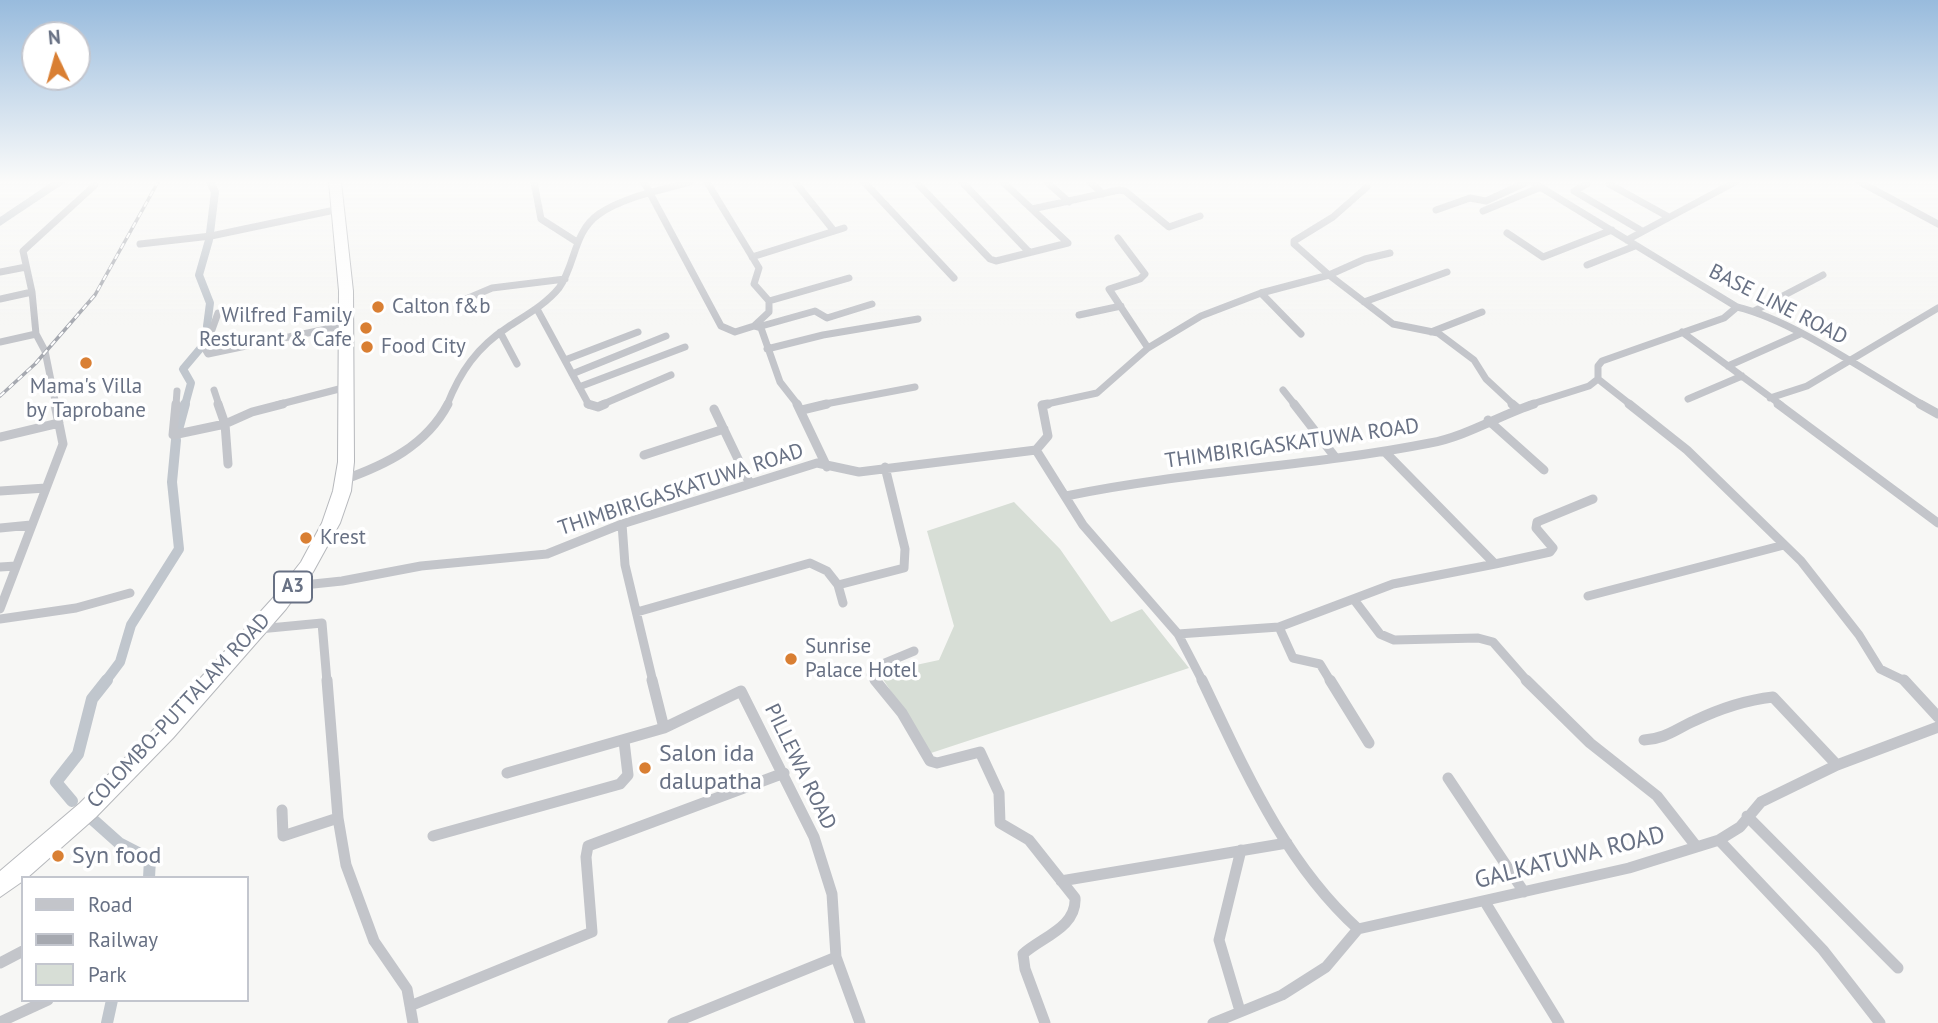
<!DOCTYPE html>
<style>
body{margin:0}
#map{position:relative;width:1938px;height:1023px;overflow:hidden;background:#f7f7f5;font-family:"PT Sans",sans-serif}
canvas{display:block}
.legend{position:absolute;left:21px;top:876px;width:228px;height:126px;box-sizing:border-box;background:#fff;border:2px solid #c3c6ce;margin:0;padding:9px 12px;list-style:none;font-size:21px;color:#687184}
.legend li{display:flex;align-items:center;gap:14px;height:35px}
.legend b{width:35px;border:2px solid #c3c6ce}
.north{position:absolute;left:21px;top:21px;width:70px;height:70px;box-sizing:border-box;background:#fff;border:2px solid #c3c6ce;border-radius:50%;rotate:355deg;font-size:19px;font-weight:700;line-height:28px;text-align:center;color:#687184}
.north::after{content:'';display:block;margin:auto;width:24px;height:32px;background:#d97f33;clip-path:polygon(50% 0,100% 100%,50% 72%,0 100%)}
</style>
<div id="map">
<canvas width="1938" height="1023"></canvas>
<ul class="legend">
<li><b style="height:9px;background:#c3c5ca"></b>Road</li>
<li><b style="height:9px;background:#a6a9b0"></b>Railway</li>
<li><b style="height:19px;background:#d7ded6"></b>Park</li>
</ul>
<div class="north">N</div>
</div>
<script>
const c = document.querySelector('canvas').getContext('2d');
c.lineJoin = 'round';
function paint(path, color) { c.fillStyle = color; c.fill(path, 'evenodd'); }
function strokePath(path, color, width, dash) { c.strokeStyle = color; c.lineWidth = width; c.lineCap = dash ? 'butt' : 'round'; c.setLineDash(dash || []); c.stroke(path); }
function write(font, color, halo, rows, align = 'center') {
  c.font = font + ' "PT Sans",sans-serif'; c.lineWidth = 7; c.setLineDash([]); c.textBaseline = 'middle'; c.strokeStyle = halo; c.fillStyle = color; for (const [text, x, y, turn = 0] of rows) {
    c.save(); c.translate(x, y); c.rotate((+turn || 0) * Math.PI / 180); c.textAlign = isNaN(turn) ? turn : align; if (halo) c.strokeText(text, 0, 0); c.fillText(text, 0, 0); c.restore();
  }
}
paint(new Path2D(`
 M 1014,502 L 1060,549 L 1111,622 L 1142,609 L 1189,668 L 931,753 L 879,673 L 939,660 L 954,626 L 927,531 Z`), '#d7ded6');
paint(new Path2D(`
 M 52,182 L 66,182 L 0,226 L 0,217 Z`), '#c0c6cd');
strokePath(new Path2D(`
 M 210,182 L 215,192 L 210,233
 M 185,405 L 191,383 L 183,369 L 210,337 L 207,326 L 210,303 L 199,275 L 209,240`), '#c0c6cd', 8);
strokePath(new Path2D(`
 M 178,430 L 185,404
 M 105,682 L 120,662 L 131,625 L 179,549 L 172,482 L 176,440`), '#c0c6cd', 10);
strokePath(new Path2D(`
 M 72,801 L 56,782 L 78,754 L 92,699 L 107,680
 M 91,818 L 119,843 L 150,859 L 149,878
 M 107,1023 L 112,1000`), '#c0c6cd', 12);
const highway = new Path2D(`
 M 329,182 L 341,182 L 353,291 L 354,462 L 351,491 L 340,523 L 313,572 L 286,609 L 173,738 L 96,817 L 27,878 L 23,878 L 23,881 L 0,897 L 0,871 L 80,803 L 159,724 L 272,599 L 301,562 L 322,523 L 333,491 L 338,462 L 339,291 Z`);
strokePath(highway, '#b6b8bc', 2);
strokePath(new Path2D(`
 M 534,182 L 541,219 L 577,242
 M 644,182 L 721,326 L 735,332 L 754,326 L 761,328 L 780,382 L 798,405
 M 707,182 L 759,268 L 754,284 L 769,301 L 769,312 L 754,326
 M 795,182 L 834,231
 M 864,182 L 954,278
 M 916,182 L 990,259 L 996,261 L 1068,243 L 1003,182
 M 962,182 L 1029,252
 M 1047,182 L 1069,202
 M 1090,182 L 1103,194
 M 1532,182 L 1737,307 C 1793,320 1871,375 1923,405
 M 1860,182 L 1938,224
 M 1587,184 L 1574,191 L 1642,231
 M 1609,184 L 1667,216
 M 1367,187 L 1333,217 L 1294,241 L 1294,244 L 1329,275 L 1365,259 L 1390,253
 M 1032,209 L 1119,190 L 1125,191 L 1169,227 L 1200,216
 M 1436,210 L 1470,198 L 1486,201 L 1527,182
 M 1483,211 L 1541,187
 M 1507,233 L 1543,257 L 1612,230
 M 1118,238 L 1145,274 L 1140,279 L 1109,289 L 1148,348
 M 1627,240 L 1735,182
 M 140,244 L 211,236 L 330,211
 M 752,257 L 844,228
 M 1587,265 L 1635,246
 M 0,272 L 26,267
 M 1261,293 L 1301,334
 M 0,299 L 32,292
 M 769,301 L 849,278
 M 459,302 L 492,288 L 565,279
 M 1364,302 L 1447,272
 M 537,309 L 589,405
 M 1754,311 L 1823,275
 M 218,313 L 205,349 L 208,354 L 341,326
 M 1079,315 L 1121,306
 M 758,327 L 815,311 L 827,318 L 872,304
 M 500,332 L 517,364
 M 1431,332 L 1482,312
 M 1682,332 L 1781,405
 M 0,342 L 36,334
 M 767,349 L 823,335 L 918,319
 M 565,360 L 638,332
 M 1728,366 L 1800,334
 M 572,374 L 666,336
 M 1598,379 L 1631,405
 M 579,387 L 685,347
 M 214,390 L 219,405
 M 1283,390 L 1295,405
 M 1770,398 L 1807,386 L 1938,308
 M 1688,399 L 1742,376
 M 56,405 L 45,351 L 36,334 L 32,292 L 23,251 L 95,185
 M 176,405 L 177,391
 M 277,405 L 339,389
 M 447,405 C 460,372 477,347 508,327 C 526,315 545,305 559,288 C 576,264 573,232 599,214 C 625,196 660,191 690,182
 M 601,405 L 671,375
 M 820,405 L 915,387
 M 1042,405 L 1097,393 L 1148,348 L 1201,316 L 1261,293 L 1329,275 L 1393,324 L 1438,333 L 1474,360 L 1486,379 L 1514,405
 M 1529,405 L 1589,386 L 1598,379 L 1598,366 L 1602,361 L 1724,318 L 1737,307`), '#c3c5ca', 7);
strokePath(new Path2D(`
 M 176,404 L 173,435 L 225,424 L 228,464
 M 218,404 L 225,424 L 252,412 L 283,404
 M 588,404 L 598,407 L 605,404
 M 797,404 L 827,467
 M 1294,404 L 1335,457
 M 1512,404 L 1518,409
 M 1629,404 L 1687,450 L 1801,561 L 1859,635 L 1880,669 L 1907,682
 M 1778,404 L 1938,523
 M 1920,404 L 1938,414
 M 714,409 L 750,484
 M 802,410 L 827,404
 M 1488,420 L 1544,470
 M 0,437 L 59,423
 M 1036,450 L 1048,436 L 1042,405 L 1048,404
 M 644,455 L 724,429
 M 343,480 C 385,465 426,446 448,404
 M 0,491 L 46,488
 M 1066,496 C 1186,471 1309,467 1430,443 C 1465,437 1500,415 1534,404
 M 622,524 L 625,565 L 653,682
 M 0,528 L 31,525
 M 1495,564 L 1550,552 L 1553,548 L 1536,528 L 1537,522 L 1593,499
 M 0,567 L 16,566
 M 294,586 L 342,581 L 421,566 L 547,554 L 622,524 L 817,463 L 859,472 L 1036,450 L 1083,525 L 1178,634 L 1203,682
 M 1588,596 L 1784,545
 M 1355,601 L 1380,634 L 1394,640 L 1478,638 L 1493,642 L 1528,682
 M 843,603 L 838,585 L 904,568 L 905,549 L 885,467
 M 0,609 L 63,444 L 55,404
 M 637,612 L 810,563 L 827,571 L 838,585
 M 0,619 L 76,608 L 130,593
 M 1279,627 L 1293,658 L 1320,664 L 1331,682
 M 259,629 L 322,623 L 327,682
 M 1178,634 L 1279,627 L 1393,584 L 1495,564 L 1385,452
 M 876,682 L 871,675 L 873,668 L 914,651`), '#c3c5ca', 9);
strokePath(new Path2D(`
 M 327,680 L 338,818 L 346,865 L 374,941 L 407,989 L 413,1023
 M 652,680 L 664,728 L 741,691 L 814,837 L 832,894 L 836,957 L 860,1023
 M 875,680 L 902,713 L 930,761 L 937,763 L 980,752 L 999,793 L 1000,823 L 1029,840 L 1075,898 C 1077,927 1042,937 1023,954 L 1025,969 L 1045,1023
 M 1202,680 C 1244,768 1284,862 1358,929
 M 1330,680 L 1369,743
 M 1526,680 L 1590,743 L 1657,796 L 1696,846
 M 1904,680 L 1938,717
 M 1644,740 C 1665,739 1676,729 1694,721 C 1719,709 1746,700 1773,697 L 1837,765
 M 507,773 L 664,728
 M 1448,778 L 1524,892
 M 282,810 L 283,836 L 338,818
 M 1747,816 L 1898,968
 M 433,836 L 620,784 L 628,775 L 624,741
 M 1719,840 L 1823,950 L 1880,1023
 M 1061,881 L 1287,843
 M 1485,902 L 1559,1023
 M 0,963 L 23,951
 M 410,1006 L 592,932 L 586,857 L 588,846 L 784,773
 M 1240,1011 L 1219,940 L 1241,850
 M 0,1022 L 48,1000
 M 673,1023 L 836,957
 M 1213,1023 L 1282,995 L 1326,967 L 1358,929 L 1629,868 L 1719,840 L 1740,827 L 1761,802 L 1837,765 L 1938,727`), '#c3c5ca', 11);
paint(highway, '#fff');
const rail = new Path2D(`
 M 0,396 L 35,364 L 95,295 L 158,182`);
strokePath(rail, '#a6a9b0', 3.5);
strokePath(rail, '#fff', 2, [6]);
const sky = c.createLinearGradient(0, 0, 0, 325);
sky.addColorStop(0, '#98bbdd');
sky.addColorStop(0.56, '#fbfbfa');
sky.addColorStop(1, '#fbfbfa00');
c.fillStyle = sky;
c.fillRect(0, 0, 1938, 325);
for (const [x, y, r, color] of [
 [378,307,7,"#d97f33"],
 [366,328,7,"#d97f33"],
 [367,347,7,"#d97f33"],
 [86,363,7,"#d97f33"],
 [306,538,7,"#d97f33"],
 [791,659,7,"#d97f33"],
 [645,768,7,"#d97f33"],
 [58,856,7,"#d97f33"]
]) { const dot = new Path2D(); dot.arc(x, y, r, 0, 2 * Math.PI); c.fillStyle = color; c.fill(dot); strokePath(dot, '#fff', 2.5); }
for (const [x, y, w] of [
 [293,587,38]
]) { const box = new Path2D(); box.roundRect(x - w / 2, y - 15.5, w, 31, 5); c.fillStyle = '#fff'; c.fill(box); strokePath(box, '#687184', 2); }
write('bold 19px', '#687184', null, [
 ["A3",293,587]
]);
write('21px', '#687184', '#fff', [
 ["BASE LINE ROAD",1778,305,27],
 ["THIMBIRIGASKATUWA ROAD",1292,444,-8],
 ["THIMBIRIGASKATUWA ROAD",681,490,-18],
 ["COLOMBO-PUTTALAM ROAD",179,711,-47],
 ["PILLEWA ROAD",800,767,64]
]);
write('21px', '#687184', '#fff', [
 ["Calton f&b",392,307],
 ["Wilfred Family",352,316,"right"],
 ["Resturant & Cafe",352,340,"right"],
 ["Food City",381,347],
 ["Mama's Villa",86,387,"center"],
 ["by Taprobane",86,411,"center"],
 ["Krest",320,538],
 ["Sunrise",805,647],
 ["Palace Hotel",805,671]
], 'left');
write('24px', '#687184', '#fff', [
 ["Salon ida",659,754],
 ["dalupatha",659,782],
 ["Syn food",72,856]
], 'left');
write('24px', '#687184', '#fff', [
 ["GALKATUWA ROAD",1570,858,-14]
]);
</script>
